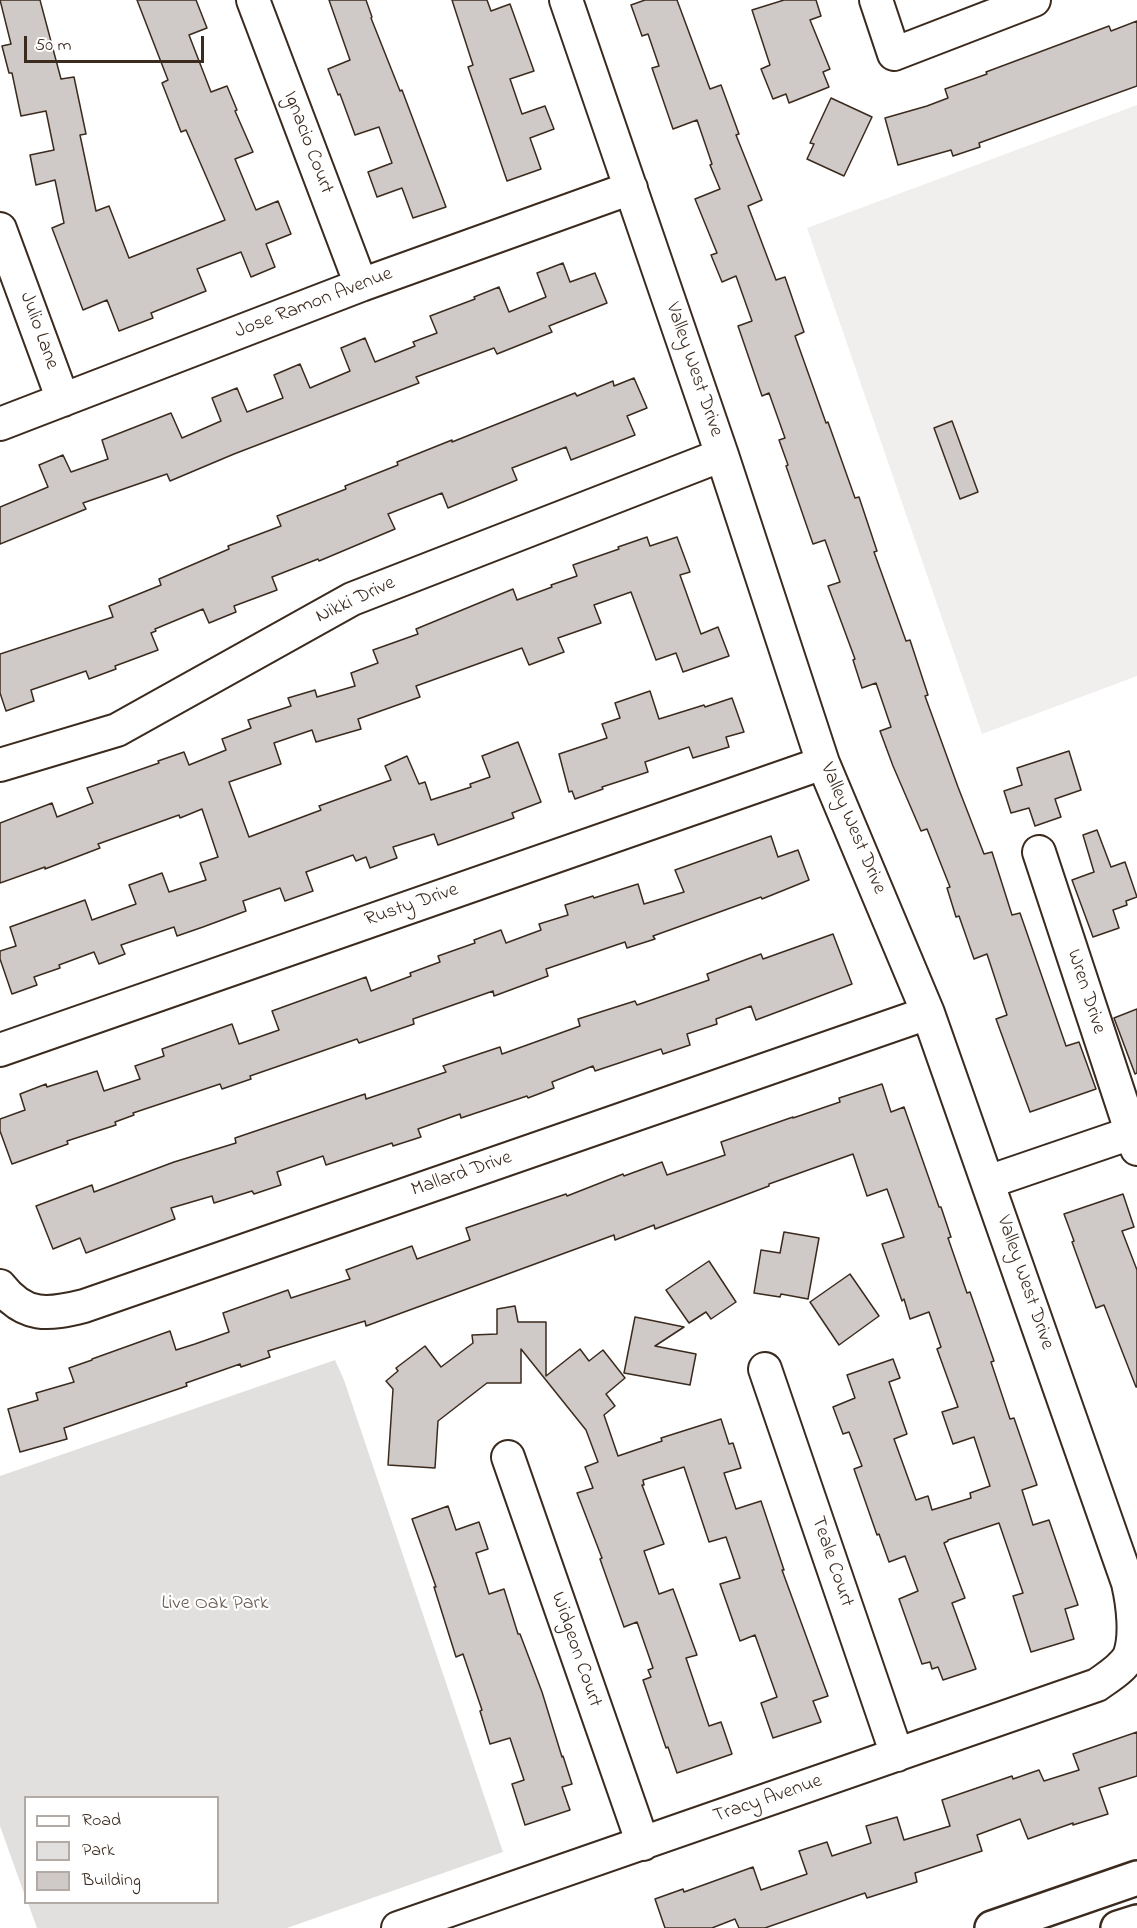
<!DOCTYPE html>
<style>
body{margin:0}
#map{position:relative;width:1137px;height:1928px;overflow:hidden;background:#fff;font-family:"Indie Flower",sans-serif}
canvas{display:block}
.legend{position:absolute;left:24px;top:1796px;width:195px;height:108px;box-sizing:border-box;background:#fff;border:2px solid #b1aaa5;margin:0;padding:8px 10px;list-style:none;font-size:18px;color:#3b2a1e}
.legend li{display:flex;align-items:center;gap:12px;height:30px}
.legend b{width:30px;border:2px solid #b1aaa5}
.scale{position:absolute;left:24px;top:36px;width:180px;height:27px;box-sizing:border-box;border:3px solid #3b2a1e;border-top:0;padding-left:8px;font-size:18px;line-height:21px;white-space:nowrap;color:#3b2a1e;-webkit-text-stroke:4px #fff;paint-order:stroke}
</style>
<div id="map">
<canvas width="1137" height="1928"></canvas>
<ul class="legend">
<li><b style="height:8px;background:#fff"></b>Road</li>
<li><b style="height:16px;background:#e2e0de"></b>Park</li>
<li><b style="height:16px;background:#cfcac7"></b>Building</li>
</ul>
<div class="scale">50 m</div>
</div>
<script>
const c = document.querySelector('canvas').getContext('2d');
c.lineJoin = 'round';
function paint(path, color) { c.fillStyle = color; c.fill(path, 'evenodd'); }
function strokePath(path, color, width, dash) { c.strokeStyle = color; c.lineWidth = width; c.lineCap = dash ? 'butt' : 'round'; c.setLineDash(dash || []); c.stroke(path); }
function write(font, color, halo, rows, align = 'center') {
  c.font = font + ' "Indie Flower",sans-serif'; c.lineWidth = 4.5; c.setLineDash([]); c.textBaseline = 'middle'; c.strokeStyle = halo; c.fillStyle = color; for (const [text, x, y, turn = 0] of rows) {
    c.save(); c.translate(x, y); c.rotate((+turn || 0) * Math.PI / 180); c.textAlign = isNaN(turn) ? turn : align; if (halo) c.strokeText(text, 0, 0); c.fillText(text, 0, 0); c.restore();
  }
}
paint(new Path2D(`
 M 1137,105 L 1137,676 L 982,734 L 807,228 Z`), '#f1efee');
paint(new Path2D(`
 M 335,1360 L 344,1380 L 503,1852 L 287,1928 L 37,1928 L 28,1903 L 218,1902 L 218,1798 L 26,1798 L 25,1896 L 0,1826 L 0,1476 Z`), '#e2e0de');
const building = new Path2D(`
 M 0,0 L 40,0 L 61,79 L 74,77 L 86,134 L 80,135 L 96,211 L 109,206 L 129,258 L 225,220 L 186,130 L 181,132 L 162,83 L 168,80 L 137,0 L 196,0 L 207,28 L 189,35 L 211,92 L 227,86 L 237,110 L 235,111 L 253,152 L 235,159 L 256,210 L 278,201 L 291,234 L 266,244 L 275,267 L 251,277 L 241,252 L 197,269 L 206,291 L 151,313 L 153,318 L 119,331 L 107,300 L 83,310 L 52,228 L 64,223 L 55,180 L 36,185 L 30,155 L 54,150 L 46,111 L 21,116 L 12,73 L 9,73 L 2,46 L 11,44 Z
 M 329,0 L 366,0 L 372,17 L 371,18 L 400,91 L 402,90 L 446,207 L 413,218 L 402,188 L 377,197 L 368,172 L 392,163 L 379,127 L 355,135 L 340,94 L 338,95 L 328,69 L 350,60 Z
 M 452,0 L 487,0 L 491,11 L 510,4 L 534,71 L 510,79 L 522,114 L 545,106 L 554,129 L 530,138 L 541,169 L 507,181 L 468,67 L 473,65 Z
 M 645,0 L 677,0 L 710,89 L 721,85 L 739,134 L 736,135 L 762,200 L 748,206 L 776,280 L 785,277 L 804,332 L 795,336 L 826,423 L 828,422 L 855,498 L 859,497 L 877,551 L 874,552 L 906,641 L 910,640 L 928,695 L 925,696 L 958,787 L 984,854 L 992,852 L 1012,915 L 1020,913 L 1066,1046 L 1079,1042 L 1096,1089 L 1030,1112 L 996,1019 L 1007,1015 L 987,954 L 974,959 L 959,916 L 956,917 L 947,888 L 950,887 L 927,829 L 921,831 L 893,766 L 880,731 L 891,727 L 876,683 L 862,688 L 853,660 L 855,659 L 828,586 L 840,582 L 825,540 L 813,544 L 786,466 L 788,465 L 779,440 L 785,438 L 769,393 L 762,396 L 738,326 L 752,321 L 736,276 L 722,282 L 711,255 L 717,253 L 695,199 L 720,189 L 710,165 L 712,164 L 697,120 L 673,129 L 652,68 L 659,66 L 648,34 L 642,36 L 631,5 Z
 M 784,0 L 816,0 L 821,16 L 810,20 L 830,69 L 823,72 L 829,87 L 789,103 L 786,94 L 773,99 L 761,69 L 770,65 L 752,10 Z
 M 1137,21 L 1137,86 L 979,143 L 980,147 L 953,156 L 951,150 L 898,165 L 885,118 L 927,106 L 948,98 L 945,89 L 987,74 L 986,72 L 1109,26 L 1111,31 Z
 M 831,98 L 872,117 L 844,176 L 807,159 L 814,144 L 810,143 Z
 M 563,263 L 570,282 L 595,273 L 607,303 L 549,326 L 552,332 L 497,354 L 494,348 L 416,377 L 419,383 L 234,454 L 170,481 L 167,474 L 83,503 L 86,509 L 0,544 L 0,507 L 48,487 L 39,465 L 63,455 L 71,472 L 108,459 L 102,440 L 171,413 L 182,438 L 221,421 L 212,398 L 237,388 L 247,412 L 283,398 L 274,375 L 300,364 L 310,388 L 350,371 L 341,348 L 365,338 L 375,362 L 415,346 L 413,342 L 437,333 L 430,316 L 475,299 L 474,297 L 499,287 L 509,312 L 546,297 L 537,273 Z
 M 634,378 L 647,408 L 627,416 L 635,435 L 571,460 L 566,447 L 512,468 L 517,480 L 448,508 L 442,493 L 388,514 L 395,529 L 319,561 L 318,559 L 272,577 L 277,590 L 234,606 L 236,612 L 209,623 L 203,609 L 155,629 L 156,631 L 151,633 L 158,650 L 115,666 L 116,669 L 89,679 L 86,671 L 31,690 L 34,701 L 6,711 L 0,693 L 0,654 L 113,617 L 109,606 L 161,585 L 159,579 L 229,549 L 228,546 L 281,526 L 277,516 L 346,489 L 345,486 L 398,465 L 397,462 L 452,440 L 452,442 L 575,393 L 577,396 L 613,381 L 614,386 Z
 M 952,421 L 978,492 L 960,499 L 934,428 Z
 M 647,537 L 650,546 L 677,537 L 690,572 L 680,575 L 701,634 L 718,627 L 729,656 L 683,672 L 676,653 L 656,660 L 631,592 L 594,605 L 601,623 L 558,638 L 564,652 L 529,665 L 522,648 L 416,686 L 420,697 L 358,719 L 361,729 L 316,742 L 312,730 L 274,743 L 281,764 L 229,782 L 249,837 L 321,810 L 319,806 L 391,780 L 385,766 L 407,756 L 419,784 L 425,782 L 431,800 L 471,787 L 470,784 L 490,777 L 482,756 L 518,742 L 541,802 L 512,813 L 514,818 L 438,845 L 434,834 L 393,847 L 397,858 L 370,868 L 366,857 L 356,861 L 353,855 L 306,872 L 313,891 L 285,901 L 280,888 L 243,901 L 246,911 L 203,927 L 177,936 L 174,927 L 121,945 L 125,954 L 99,964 L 94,952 L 59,965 L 60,968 L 34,977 L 37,985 L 12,994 L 0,959 L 0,951 L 16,946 L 10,927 L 85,900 L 92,920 L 136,904 L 129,885 L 162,873 L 169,892 L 206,880 L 200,863 L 218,857 L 202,809 L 180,818 L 179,815 L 98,844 L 100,848 L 45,869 L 45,867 L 0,883 L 0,823 L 52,803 L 57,817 L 93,803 L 87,788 L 159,763 L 158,761 L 184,752 L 189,765 L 226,750 L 222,739 L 251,728 L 248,720 L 291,706 L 288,698 L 315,690 L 317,697 L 355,686 L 351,673 L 378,663 L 373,650 L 418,634 L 416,629 L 513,589 L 517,600 L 552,587 L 551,585 L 577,576 L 573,565 L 619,549 L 618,547 Z
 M 650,691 L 659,719 L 704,705 L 705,707 L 732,698 L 744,732 L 726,737 L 729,747 L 693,758 L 689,747 L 645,762 L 648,772 L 602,787 L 603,789 L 575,799 L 572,791 L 569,792 L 559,754 L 607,738 L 602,724 L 620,718 L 615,703 Z
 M 1069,751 L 1081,790 L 1055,799 L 1061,817 L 1035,826 L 1029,808 L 1011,813 L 1004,791 L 1022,785 L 1017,768 Z
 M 1097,830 L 1111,867 L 1125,862 L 1137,897 L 1126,901 L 1127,905 L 1113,910 L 1119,928 L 1093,937 L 1072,880 L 1094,872 L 1083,835 Z
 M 771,836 L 778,857 L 798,850 L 809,880 L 762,899 L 761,897 L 653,936 L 655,939 L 627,948 L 625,942 L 546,969 L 548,976 L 494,996 L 493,991 L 413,1019 L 414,1024 L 359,1043 L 357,1039 L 250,1076 L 251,1079 L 222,1089 L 220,1084 L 133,1113 L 134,1115 L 115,1122 L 116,1125 L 67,1141 L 68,1144 L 12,1164 L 0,1131 L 0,1119 L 25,1110 L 20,1094 L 46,1084 L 47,1087 L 97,1071 L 104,1091 L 140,1079 L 135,1066 L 164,1056 L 162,1049 L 232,1024 L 239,1044 L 279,1030 L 272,1011 L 366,977 L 371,991 L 411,976 L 410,973 L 440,962 L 438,956 L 475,943 L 474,940 L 501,930 L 506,943 L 541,930 L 539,924 L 568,915 L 565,905 L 593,896 L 594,898 L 638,884 L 644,904 L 684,892 L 675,870 Z
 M 833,934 L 852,984 L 756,1020 L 751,1006 L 716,1019 L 717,1024 L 687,1034 L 690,1045 L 663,1054 L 661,1049 L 595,1071 L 593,1066 L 552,1082 L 554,1088 L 528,1098 L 527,1096 L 461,1118 L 460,1114 L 418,1129 L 421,1137 L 393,1146 L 392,1143 L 326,1165 L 323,1156 L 277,1172 L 281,1185 L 254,1194 L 252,1191 L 214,1203 L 212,1196 L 171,1208 L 175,1219 L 86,1253 L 80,1238 L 53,1249 L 36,1206 L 92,1185 L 94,1192 L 174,1162 L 236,1143 L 235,1138 L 365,1094 L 366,1099 L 446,1072 L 443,1066 L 500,1047 L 502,1054 L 580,1026 L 578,1019 L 635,1001 L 637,1005 L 709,980 L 707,974 L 761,954 L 763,959 Z
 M 1137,1009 L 1137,1073 L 1135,1074 L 1114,1018 Z
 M 882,1084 L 891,1112 L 904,1107 L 939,1207 L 941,1207 L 951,1237 L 948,1238 L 967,1293 L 970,1292 L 994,1361 L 991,1362 L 1010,1419 L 1014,1418 L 1037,1485 L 1022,1490 L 1033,1525 L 1049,1520 L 1078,1605 L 1065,1609 L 1074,1639 L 1031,1652 L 1013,1596 L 1023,1593 L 999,1523 L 948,1540 L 948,1541 L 944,1543 L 965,1598 L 952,1603 L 976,1669 L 943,1680 L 938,1667 L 932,1669 L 930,1662 L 922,1664 L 899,1599 L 918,1591 L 905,1556 L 889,1562 L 879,1534 L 877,1535 L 854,1469 L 862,1466 L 849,1432 L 843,1434 L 833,1407 L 855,1398 L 847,1375 L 893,1359 L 900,1378 L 889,1382 L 907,1434 L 894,1439 L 916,1500 L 928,1496 L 932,1510 L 971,1498 L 970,1493 L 990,1486 L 974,1437 L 953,1444 L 942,1412 L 958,1407 L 937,1349 L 941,1347 L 929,1312 L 910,1319 L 904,1299 L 902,1301 L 882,1244 L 904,1237 L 887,1189 L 867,1196 L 853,1154 L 769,1184 L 769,1186 L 655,1229 L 654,1225 L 615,1240 L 614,1235 L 366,1326 L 365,1321 L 268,1351 L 270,1357 L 241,1367 L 240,1364 L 186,1383 L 187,1386 L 64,1428 L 67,1439 L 20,1452 L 8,1409 L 38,1400 L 36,1393 L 74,1382 L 69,1368 L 92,1360 L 92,1359 L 170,1331 L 176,1350 L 195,1344 L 229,1332 L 223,1313 L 288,1290 L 291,1298 L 350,1279 L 346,1270 L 412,1246 L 417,1259 L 470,1240 L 466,1228 L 566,1194 L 567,1196 L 623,1174 L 624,1176 L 662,1162 L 667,1175 L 725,1155 L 721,1142 L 793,1117 L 793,1118 L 840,1102 L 839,1098 Z
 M 1123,1194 L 1134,1227 L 1122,1231 L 1137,1270 L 1137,1387 L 1136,1387 L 1104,1305 L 1096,1308 L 1072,1242 L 1074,1241 L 1064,1214 Z
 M 784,1232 L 819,1238 L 808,1299 L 781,1294 L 780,1297 L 754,1293 L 761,1250 L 780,1253 Z
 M 709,1261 L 736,1302 L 711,1319 L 706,1312 L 689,1323 L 666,1290 Z
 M 850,1274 L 879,1316 L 839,1345 L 810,1302 Z
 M 515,1306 L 518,1322 L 546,1322 L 546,1376 L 580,1349 L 589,1361 L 603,1350 L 625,1378 L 606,1394 L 615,1406 L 604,1415 L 618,1456 L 662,1441 L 661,1438 L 721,1419 L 729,1444 L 733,1443 L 741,1468 L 724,1473 L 736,1509 L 761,1501 L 784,1570 L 782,1570 L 828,1696 L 813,1701 L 821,1722 L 773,1738 L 761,1703 L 777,1697 L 755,1635 L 740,1641 L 720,1584 L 740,1578 L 726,1537 L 709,1542 L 684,1467 L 643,1480 L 644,1485 L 642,1485 L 664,1544 L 644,1551 L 659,1594 L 673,1589 L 697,1655 L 686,1658 L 709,1726 L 721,1722 L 732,1754 L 677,1773 L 668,1747 L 666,1748 L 643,1680 L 651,1677 L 648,1670 L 653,1668 L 637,1622 L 624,1627 L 600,1559 L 602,1558 L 577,1493 L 593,1488 L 585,1467 L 598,1462 L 586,1430 L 521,1349 L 521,1383 L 487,1383 L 438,1421 L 435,1468 L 388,1465 L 393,1389 L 386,1381 L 398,1371 L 396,1368 L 425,1346 L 441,1367 L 473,1343 L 472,1335 L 497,1334 L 497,1309 Z
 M 635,1317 L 684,1327 L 655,1346 L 696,1354 L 690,1385 L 624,1373 Z
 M 448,1506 L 456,1530 L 479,1522 L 488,1549 L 476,1553 L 489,1594 L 504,1589 L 518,1634 L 520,1634 L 542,1692 L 562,1757 L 563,1756 L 572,1784 L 562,1787 L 570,1810 L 525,1825 L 512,1784 L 524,1780 L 510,1738 L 490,1744 L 480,1711 L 482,1710 L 463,1654 L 456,1657 L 434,1587 L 436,1587 L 412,1519 Z
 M 1137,1732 L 1137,1776 L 1099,1788 L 1108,1814 L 1073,1825 L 1073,1823 L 1028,1839 L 1020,1819 L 977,1835 L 982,1851 L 915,1873 L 917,1882 L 867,1898 L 865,1893 L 765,1928 L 739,1928 L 735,1919 L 712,1928 L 665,1928 L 655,1899 L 683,1889 L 684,1892 L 753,1867 L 761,1890 L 807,1874 L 799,1851 L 827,1842 L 832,1856 L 871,1843 L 866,1826 L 897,1817 L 904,1840 L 950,1826 L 942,1800 L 1012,1776 L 1013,1779 L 1039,1770 L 1044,1781 L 1079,1770 L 1073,1754 Z`);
paint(building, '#cfcac7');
strokePath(building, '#3b2a1e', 1.5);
const minor = new Path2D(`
 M 253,0 L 361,285
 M 876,0 L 894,54 L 1034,0
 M 0,229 L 63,400
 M 0,424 L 361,285 L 631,188
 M 0,765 L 117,730 L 352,599 L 722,455
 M 1039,852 L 1137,1149
 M 0,1050 L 823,763
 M 988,1182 L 1137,1131
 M 0,1286 C 25,1318 48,1315 84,1306 L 928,1013
 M 765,1369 L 897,1755
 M 508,1457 L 643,1844
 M 398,1928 L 1097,1685 C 1108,1677 1121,1670 1129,1657 C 1137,1637 1133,1605 1128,1583 L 928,1013 L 823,763 L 722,455 L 566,0`);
const major = new Path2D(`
 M 992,1928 L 1137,1878
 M 1118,1928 L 1137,1922`);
strokePath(minor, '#3b2a1e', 36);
strokePath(major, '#3b2a1e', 38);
strokePath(minor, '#fff', 32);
strokePath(major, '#fff', 33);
write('20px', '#3b2a1e', '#fff', [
 ["Ignacio Court",307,143,69],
 ["Jose Ramon Avenue",314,304,-21],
 ["Julio Lane",38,331,70],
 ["Valley West Drive",693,370,71],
 ["Nikki Drive",356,601,-25],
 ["Valley West Drive",852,829,67],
 ["Rusty Drive",412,906,-19],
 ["Wren Drive",1085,992,72],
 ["Mallard Drive",462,1175,-19],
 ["Valley West Drive",1024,1283,71],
 ["Teale Court",831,1562,71],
 ["Widgeon Court",575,1650,71],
 ["Tracy Avenue",768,1800,-19]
]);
write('20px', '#65584e', '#fff', [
 ["Live Oak Park",215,1605]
]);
</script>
